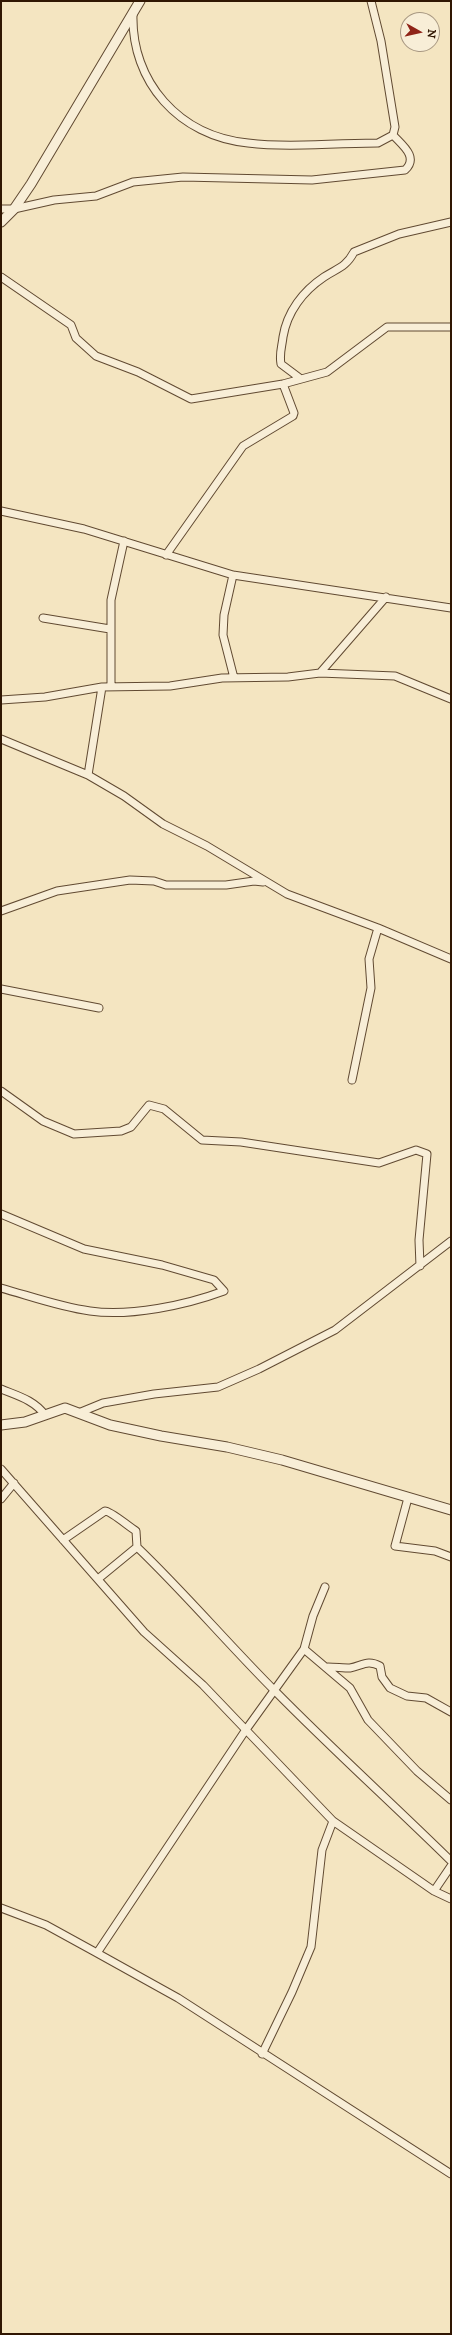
<!DOCTYPE html>
<style>
body{margin:0}
#map{position:relative;width:452px;height:2335px;overflow:hidden;background:#f4e5c1;font-family:"IM FELL DW Pica",serif}
canvas{display:block}
.frame{position:absolute;inset:0;border:2px solid #301602;pointer-events:none}
.north{position:absolute;left:400px;top:12px;width:40px;height:40px;box-sizing:border-box;background:#f8eed7;border:1px solid #a89882;border-radius:50%;rotate:98deg;font-size:11px;font-weight:700;line-height:16px;text-align:center;color:#301602}
.north::after{content:'';display:block;margin:auto;width:14px;height:18px;background:#8f2418;clip-path:polygon(50% 0,100% 100%,50% 72%,0 100%)}
</style>
<div id="map">
<canvas width="452" height="2335"></canvas>
<div class="frame"></div>
<div class="north">N</div>
</div>
<script>
const c = document.querySelector('canvas').getContext('2d');
c.lineJoin = 'round';
function strokePath(path, color, width, dash) { c.strokeStyle = color; c.lineWidth = width; c.lineCap = dash ? 'butt' : 'round'; c.setLineDash(dash || []); c.stroke(path); }
const minor = new Path2D(`
 M 133,14 C 131,82 179,136 248,143 C 288,148 337,143 378,143 L 393,135 L 395,127 L 381,41 L 371,1
 M 1,209 L 14,209 L 54,200 L 96,196 L 133,182 L 183,177 L 312,180 L 405,170 C 419,157 402,145 393,135
 M 1,277 L 71,325 L 76,338 L 96,356 L 138,372 L 191,399 L 283,384 L 327,372 L 387,327 L 451,327
 M 301,379 L 281,364 C 279,353 282,347 283,337 C 287,312 303,291 324,277 C 338,268 346,267 354,252 L 399,234 L 451,222
 M 1,511 L 84,529 L 233,575 L 451,608
 M 166,555 L 243,446 L 293,416 L 294,413 L 283,384
 M 233,575 L 224,615 L 223,635 L 234,678
 M 43,618 L 110,629
 M 320,673 L 386,597
 M 111,687 L 111,600 L 124,541
 M 1,700 L 45,697 L 102,687 L 170,686 L 222,678 L 288,677 L 320,673 L 395,676 L 451,699
 M 1,739 L 88,775 L 124,796 L 163,824 L 207,846 L 287,894 L 378,928 L 451,959
 M 88,775 L 102,687
 M 1,911 L 57,891 L 130,880 L 154,881 L 166,885 L 226,885 L 254,881 L 263,882
 M 1,989 L 99,1008
 M 352,1080 L 371,988 L 369,959 L 378,928
 M 1,1091 L 43,1121 L 74,1134 L 121,1131 L 131,1127 L 149,1105 L 164,1109 L 202,1140 L 241,1142 L 379,1163 L 416,1150 L 427,1154 L 419,1240 L 420,1266
 M 1,1214 L 84,1249 L 162,1265 L 214,1280 L 224,1291 C 186,1305 130,1317 90,1311 C 60,1307 30,1296 1,1288
 M 1,1389 C 18,1396 34,1400 45,1415
 M 81,1412 L 103,1403 L 154,1394 L 218,1387 L 259,1369 L 335,1330 L 451,1241
 M 1,1469 L 144,1632 L 203,1685 L 333,1821 L 434,1891 L 451,1899
 M 408,1498 L 395,1546 L 435,1551 L 451,1557
 M 1,1499 L 14,1483
 M 63,1540 L 105,1511 C 111,1511 129,1527 136,1531 L 137,1547 C 185,1593 228,1644 275,1691 C 332,1749 393,1804 451,1861
 M 98,1579 L 137,1547
 M 304,1649 L 350,1688 L 368,1720 L 417,1771 L 451,1800
 M 328,1667 C 335,1667 343,1668 350,1668 C 362,1666 367,1659 380,1666 L 382,1677 L 390,1688 L 407,1696 L 426,1698 L 451,1712
 M 434,1891 L 451,1866
 M 1,1908 L 46,1925 L 97,1953 L 245,1731 L 304,1649 L 313,1616 L 325,1587
 M 97,1953 L 178,1998 L 451,2174
 M 262,2054 L 292,1992 L 311,1947 L 322,1850 L 333,1821`);
const tertiary = new Path2D(`
 M 1,222 L 14,209 L 31,184 L 140,1
 M 1,1425 L 25,1422 L 65,1408 L 110,1425 L 161,1436 L 227,1447 L 282,1460 L 451,1510`);
strokePath(minor, '#614a32', 9);
strokePath(tertiary, '#614a32', 11);
strokePath(minor, '#f8eed7', 7);
strokePath(tertiary, '#f8eed7', 9);
</script>
